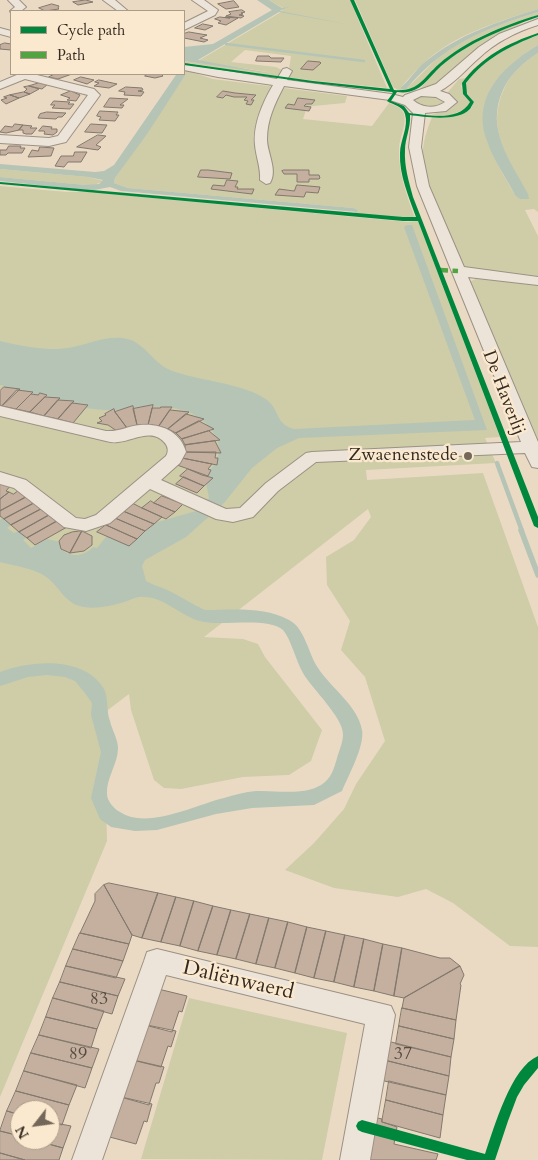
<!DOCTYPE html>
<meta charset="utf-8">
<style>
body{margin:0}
#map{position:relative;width:538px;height:1160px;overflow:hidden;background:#eadac4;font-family:Cardo,serif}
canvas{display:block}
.legend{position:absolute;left:10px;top:10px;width:175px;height:65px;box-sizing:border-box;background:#fbe9cf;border:1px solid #ab9c89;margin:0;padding:6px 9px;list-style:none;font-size:15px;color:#322920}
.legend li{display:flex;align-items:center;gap:10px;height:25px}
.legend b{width:25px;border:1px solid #ab9c89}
.north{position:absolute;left:10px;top:1100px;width:50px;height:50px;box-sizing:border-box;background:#fbe9cf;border:1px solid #ab9c89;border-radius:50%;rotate:240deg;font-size:14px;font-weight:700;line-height:20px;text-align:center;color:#322920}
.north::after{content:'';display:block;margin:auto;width:18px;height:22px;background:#726759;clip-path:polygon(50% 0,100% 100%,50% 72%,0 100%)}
</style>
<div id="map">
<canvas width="538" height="1160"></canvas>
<ul class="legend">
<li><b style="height:6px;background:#00873e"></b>Cycle path</li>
<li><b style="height:6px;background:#52a341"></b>Path</li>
</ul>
<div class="north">N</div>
</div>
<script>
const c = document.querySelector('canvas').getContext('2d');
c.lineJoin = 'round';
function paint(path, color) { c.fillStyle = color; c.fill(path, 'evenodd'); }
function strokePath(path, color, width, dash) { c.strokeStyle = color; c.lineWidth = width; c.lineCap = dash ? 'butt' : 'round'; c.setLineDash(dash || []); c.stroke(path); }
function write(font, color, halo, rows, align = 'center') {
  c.font = font + ' Cardo,serif'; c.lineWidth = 4.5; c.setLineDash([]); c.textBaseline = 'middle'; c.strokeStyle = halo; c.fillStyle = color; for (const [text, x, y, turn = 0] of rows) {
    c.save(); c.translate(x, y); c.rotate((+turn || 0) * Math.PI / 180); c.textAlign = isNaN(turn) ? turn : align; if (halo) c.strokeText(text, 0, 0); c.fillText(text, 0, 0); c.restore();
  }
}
paint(new Path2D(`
 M 269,0 L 350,0 L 387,88 L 288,78 L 287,77 L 291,69 L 289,69 L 291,56 L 245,50 L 231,62 L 276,67 L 284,71 L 278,77 L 184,63 L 184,61 L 274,73 L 198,61 L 281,12 L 283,8 Z
 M 355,0 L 538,0 L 538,9 C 498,22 454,34 423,64 C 415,71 408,79 401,87 L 404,89 C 415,83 429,64 442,55 C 471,33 504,23 538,12 L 538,15 L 490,32 L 474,40 L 437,66 L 416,89 L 400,91 L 393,87 Z
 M 522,23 L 490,42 L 434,88 L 398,94 L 419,90 L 440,66 L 454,55 L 493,32 Z
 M 538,35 L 538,45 C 503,66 472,97 487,140 C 493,159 505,177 515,195 L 527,195 C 509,159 485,130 504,89 C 510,74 524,62 538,53 L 538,212 L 534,209 L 525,210 L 538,236 L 538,279 L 475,270 L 462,266 C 448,235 424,191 423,158 C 422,143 427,130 432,117 L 452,117 L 470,110 L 474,102 L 467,93 L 465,86 C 480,57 509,45 538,35 Z
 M 185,70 L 213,79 L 347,96 L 345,103 L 313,106 L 306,110 L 303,119 L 372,126 L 389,103 C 394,105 403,108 404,114 C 407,125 399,138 399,149 C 398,172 407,196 415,218 L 367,216 L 354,213 L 358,210 L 353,208 L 128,188 L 114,183 L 115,178 L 186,74 L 184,72 Z
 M 466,78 L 461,86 L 463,94 L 470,102 L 466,109 L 450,115 L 432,115 L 454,105 L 455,103 L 449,95 L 448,92 L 459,79 Z
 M 421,96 L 437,96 L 443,102 C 434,110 423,106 413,101 Z
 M 0,169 L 88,177 L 104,181 L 94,185 L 86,185 L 0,177 Z
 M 0,186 L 67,192 L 89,192 L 408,222 L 418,221 L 500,437 L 485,438 L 496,463 L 366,470 L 367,480 L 483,473 L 538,627 L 538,947 L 510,946 L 453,903 L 426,889 L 398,897 L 334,888 L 285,870 L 314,843 L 344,809 L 356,784 L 385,741 L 365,677 L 341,650 L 350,621 L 327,585 L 326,557 L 354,540 L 371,517 L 368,509 L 204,637 L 243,639 L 258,644 L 265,657 L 322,730 L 311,761 L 289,775 L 243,777 L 181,789 L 164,788 L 154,780 L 131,710 L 129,694 L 104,713 L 107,841 L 0,1097 Z
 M 480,277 L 538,284 L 538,449 L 469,282 Z
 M 189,998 L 347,1033 L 322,1160 L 141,1159 Z`), '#cecda8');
paint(new Path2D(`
 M 257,0 L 269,0 L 282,8 L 290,7 L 342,7 L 290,7 L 283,9 L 280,11 L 351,25 L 279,12 L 198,60 L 274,74 L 184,61 L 184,47 L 213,44 L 272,10 Z
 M 538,9 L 538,12 C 482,30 446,43 406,89 L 401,89 L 401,87 C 410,80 416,69 425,62 C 459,34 498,22 538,9 Z
 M 538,45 L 538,53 C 524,62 510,74 503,90 C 485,129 510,160 528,194 L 529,199 L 520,199 L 515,195 C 506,177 493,160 487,141 C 471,97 503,66 538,45 Z
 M 184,73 L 186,74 L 147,134 L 115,178 L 114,183 L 128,188 L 353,208 L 358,210 L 357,212 L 121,191 L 110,187 L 94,190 L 75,189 L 0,181 L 0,177 L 86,185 L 99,184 L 103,180 L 88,177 L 0,169 L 0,164 L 95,172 L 104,171 L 114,165 L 176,75 Z
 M 407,225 L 412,225 L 487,430 L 299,438 L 277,448 L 252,468 L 224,503 L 186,537 L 145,560 L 142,566 L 146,581 C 153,585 158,586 165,589 C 179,595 191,604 205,610 C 232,610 264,606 289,620 C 305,628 308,653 318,668 C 331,688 358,706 362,730 C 365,746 348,776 342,791 L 314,805 L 252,808 L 216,814 L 157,830 L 135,831 L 111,827 L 100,819 L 91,798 L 101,752 L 91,715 L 92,703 L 85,693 L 75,681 L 65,677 L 47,675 L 28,677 L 0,686 L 0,672 C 31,660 85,656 104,689 C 109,700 106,711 110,721 C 112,730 118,739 118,748 C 118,764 106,778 107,794 C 107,801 114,809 120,812 C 147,830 195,805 224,798 C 234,795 245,792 256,791 C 276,790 303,796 321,785 C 331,779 334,769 337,758 C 339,751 343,742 343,735 C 344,718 312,689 303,673 C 296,661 291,639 283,630 C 268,616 219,627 200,621 C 181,616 164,597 144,597 C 136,596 129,601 121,603 C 110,606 96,609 84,607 C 64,604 60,586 45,576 C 32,568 15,566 0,562 L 0,520 L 3,518 L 11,525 L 7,528 L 14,533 L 19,531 L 27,537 L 23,540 L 31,548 L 47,539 L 60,542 L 62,550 C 72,558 85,556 93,547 L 97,548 L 106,537 L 196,511 L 209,498 L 205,477 C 217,462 225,450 213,432 C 192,400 149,406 117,410 C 107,411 96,409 85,408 L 87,405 L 80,403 L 78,406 L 66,400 L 64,402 L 52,397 L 50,399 L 44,398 L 45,395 L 39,394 L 37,396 L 31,394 L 32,392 L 25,391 L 22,393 L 16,391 L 18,389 L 3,388 L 5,386 L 0,385 L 0,341 C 21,346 46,351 68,348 C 89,345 109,333 131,340 C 146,346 154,363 170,370 C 198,381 244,383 267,400 C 280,410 275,424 294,429 L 475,420 L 404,227 Z`), '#b5c4b5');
strokePath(new Path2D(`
 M 226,44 L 364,61`), '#b5c4b5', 2.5);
strokePath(new Path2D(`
 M 497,463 L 522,531`), '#b5c4b5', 4.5);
strokePath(new Path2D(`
 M 521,530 L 538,575`), '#b5c4b5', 5.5);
const building = new Path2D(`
 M 86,0 L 93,2 L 78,5 L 73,2 Z
 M 234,1 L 239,7 L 226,9 L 218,4 Z
 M 52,4 L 59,6 L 58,8 L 59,9 L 45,11 L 39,8 Z
 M 242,10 L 245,12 L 241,13 L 243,14 L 239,15 L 244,16 L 241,18 L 226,16 L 231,14 L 229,12 Z
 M 220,17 L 228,18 L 230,18 L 225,17 L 238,18 L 226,25 L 218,23 L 221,21 L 215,19 Z
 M 203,24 L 213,26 L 205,30 L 195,28 Z
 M 189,32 L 207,35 L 200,38 L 208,40 L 204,42 L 184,38 L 184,34 Z
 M 5,43 L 11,44 L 11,50 L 0,49 L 0,45 Z
 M 258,56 L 269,56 L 271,58 L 284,58 L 281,62 L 256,61 Z
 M 308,61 L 320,62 L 321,63 L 313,70 L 301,69 Z
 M 55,74 L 72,74 L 58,79 L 49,77 Z
 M 148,74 L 161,74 L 163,76 L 155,78 L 145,76 Z
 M 81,77 L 94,80 L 87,84 L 74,80 Z
 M 99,80 L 117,84 L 109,88 L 94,86 L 99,83 L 95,82 Z
 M 42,82 L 48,84 L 42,89 L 29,86 Z
 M 29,86 L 39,89 L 30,94 L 24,92 L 27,89 L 24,87 Z
 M 126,87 L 142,88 L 143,90 L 138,91 L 144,92 L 141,96 L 124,95 L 125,92 L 119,91 Z
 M 71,91 L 80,95 L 76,101 L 67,100 L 70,98 L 61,95 Z
 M 223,91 L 235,93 L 256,95 L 251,100 L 254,100 L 251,105 L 246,104 L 248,101 L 244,100 L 247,97 L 234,97 L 226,95 L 223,98 L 217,97 Z
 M 24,92 L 30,94 L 19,98 L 10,95 Z
 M 10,95 L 19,98 L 6,104 L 1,100 L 7,98 L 4,97 Z
 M 110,98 L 128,99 L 120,105 L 124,105 L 122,108 L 104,107 Z
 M 298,98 L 315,100 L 312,104 L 306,104 L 304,106 L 311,107 L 309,111 L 285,108 L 288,104 L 294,105 Z
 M 54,101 L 70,102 L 68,104 L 74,104 L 70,109 L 52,108 L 55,105 L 51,105 Z
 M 100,111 L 118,112 L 116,115 L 119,115 L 115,121 L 99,120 L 101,117 L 97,116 Z
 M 47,112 L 66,113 L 62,117 L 58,117 L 56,119 L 38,118 L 40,114 Z
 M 15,124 L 23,125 L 19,130 L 6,133 L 0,132 L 5,126 L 12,127 Z
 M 91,124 L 107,125 L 102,133 L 85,132 Z
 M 23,125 L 32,126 L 30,128 L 37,128 L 32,134 L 26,134 L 23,133 L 23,130 L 19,130 Z
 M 43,126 L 52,127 L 51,129 L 57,129 L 57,132 L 53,135 L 44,134 L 45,132 L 44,131 L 39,131 Z
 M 98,135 L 106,136 L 96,145 L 101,147 L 98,150 L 77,147 Z
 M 9,146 L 21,146 L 20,148 L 25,148 L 22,153 L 8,153 L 6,155 L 0,155 L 0,150 L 6,150 Z
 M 40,147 L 54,148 L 51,156 L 28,157 L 32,150 L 38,151 Z
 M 75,152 L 87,152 L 81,162 L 68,162 L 64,167 L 55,166 L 61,156 L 73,156 Z
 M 201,170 L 208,170 L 232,173 L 230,179 L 198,177 Z
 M 284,170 L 309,170 L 309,175 L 319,175 L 320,178 L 319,179 L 309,179 L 309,182 L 297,182 L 297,174 L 284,174 L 282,171 Z
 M 227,180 L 238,181 L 235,187 L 238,187 L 237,189 L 254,189 L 252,194 L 211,189 L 213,185 L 224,186 Z
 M 297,185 L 320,187 L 318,193 L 306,192 L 304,197 L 275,195 L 279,189 L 294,191 Z
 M 4,387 L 20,389 L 2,406 L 0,405 L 0,391 Z
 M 17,390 L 33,392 L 16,409 L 2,406 Z
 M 40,393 L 47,395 L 30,412 L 16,409 L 31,394 L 38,395 Z
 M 45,397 L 60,398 L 44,416 L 30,412 Z
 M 58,400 L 74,401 L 58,419 L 44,416 Z
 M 72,403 L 88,405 L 73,423 L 58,419 Z
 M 153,405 L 148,425 L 137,425 L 133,409 Z
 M 133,406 L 137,425 L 127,428 L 115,412 Z
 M 161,407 L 172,407 L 159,426 L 148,425 L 152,408 L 160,408 Z
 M 114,409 L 115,412 L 127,428 L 117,431 L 108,425 L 97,423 L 102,421 L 99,418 L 106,415 L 105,414 Z
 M 170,410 L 189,412 L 168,429 L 159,426 Z
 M 186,414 L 204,419 L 176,433 L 168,429 Z
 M 199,421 L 214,429 L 182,439 L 176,433 Z
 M 209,431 L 220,440 L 185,445 L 182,439 Z
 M 215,441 L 221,453 L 185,452 L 185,445 Z
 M 185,452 L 216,452 L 215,458 L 218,458 L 217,465 L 182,458 Z
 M 182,458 L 212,464 L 208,469 L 211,470 L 208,476 L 177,465 Z
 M 188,469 L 202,475 L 213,478 L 204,486 L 180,476 Z
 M 184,477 L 204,486 L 197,493 L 176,484 Z
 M 0,482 L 11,485 L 6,491 L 9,492 L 0,499 Z
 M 20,490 L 28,496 L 0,511 L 0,499 L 9,492 L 13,494 Z
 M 28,496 L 36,502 L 4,519 L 0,516 L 0,511 Z
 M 162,496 L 183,504 L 175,512 L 154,503 Z
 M 151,501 L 154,503 L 175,512 L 166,519 L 142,508 Z
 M 36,502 L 43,508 L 11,525 L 4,519 Z
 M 132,503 L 142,508 L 162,517 L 154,524 L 123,511 Z
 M 43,508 L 51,514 L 19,532 L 11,525 Z
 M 123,511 L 154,524 L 145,531 L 115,518 Z
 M 51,514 L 59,520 L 27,538 L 19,532 Z
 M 115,518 L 145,531 L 137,539 L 106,525 Z
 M 59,520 L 67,527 L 35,545 L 27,538 Z
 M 106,525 L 137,539 L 129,546 L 97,532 Z
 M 82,531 L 92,536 L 92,545 L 84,551 L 70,553 Z
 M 82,531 L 70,553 L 61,549 L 59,541 L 64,535 L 72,532 Z
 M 109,883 L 158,893 L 142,938 L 132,935 L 104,885 Z
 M 104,885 L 132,935 L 129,944 L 80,933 L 95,901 L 95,894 Z
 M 158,893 L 176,897 L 161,942 L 142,938 Z
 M 176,897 L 194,901 L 180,946 L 161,942 Z
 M 194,901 L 213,906 L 198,951 L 180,946 Z
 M 213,906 L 231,910 L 217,955 L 198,951 Z
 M 231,910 L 250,914 L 236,959 L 217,955 Z
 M 250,914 L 269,918 L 256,964 L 236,959 Z
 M 269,918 L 288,922 L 275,968 L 256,964 Z
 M 288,922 L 307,927 L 295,973 L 275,968 Z
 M 307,927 L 326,931 L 314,978 L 295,973 Z
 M 326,931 L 345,935 L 334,982 L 314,978 Z
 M 80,933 L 129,944 L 123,961 L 73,949 Z
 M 345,935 L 364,939 L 354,987 L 334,982 Z
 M 364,939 L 383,944 L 374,991 L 354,987 Z
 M 383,944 L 402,948 L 394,996 L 374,991 Z
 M 402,948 L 440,958 L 450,958 L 460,966 L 404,998 L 394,996 Z
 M 73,949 L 123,961 L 116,978 L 66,966 Z
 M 66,966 L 125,979 L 118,996 L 60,982 Z
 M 460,966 L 464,975 L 460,984 L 461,985 L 456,1020 L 402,1008 L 404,998 Z
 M 60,982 L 118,996 L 112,1014 L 53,998 Z
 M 154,988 L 187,996 L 182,1012 L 179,1011 L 172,1032 L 141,1024 Z
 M 53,998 L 104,1011 L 97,1029 L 46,1017 Z
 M 402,1008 L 456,1020 L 454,1039 L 399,1026 Z
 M 46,1017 L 97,1029 L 91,1048 L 39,1035 Z
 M 142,1024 L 176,1031 L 171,1047 L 168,1046 L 161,1067 L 128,1059 Z
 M 399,1026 L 454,1039 L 451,1057 L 396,1044 Z
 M 39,1035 L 99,1049 L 92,1068 L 31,1053 Z
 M 387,1041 L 451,1057 L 449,1076 L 384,1060 Z
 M 31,1053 L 92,1068 L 85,1088 L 24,1071 Z
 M 129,1059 L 164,1067 L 159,1083 L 156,1083 L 149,1105 L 117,1096 Z
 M 384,1060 L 449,1076 L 446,1095 L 380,1080 Z
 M 24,1071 L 77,1085 L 69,1105 L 16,1091 Z
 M 389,1081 L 446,1095 L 443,1115 L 386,1100 Z
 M 16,1091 L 69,1105 L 62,1125 L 50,1122 L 50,1110 L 20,1110 L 20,1115 L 7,1111 Z
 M 117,1096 L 152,1104 L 147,1122 L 144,1121 L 136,1144 L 102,1135 Z
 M 386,1100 L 443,1115 L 440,1138 L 382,1122 Z
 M 7,1111 L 20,1115 L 20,1136 L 0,1131 Z
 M 373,1117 L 382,1119 L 382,1122 L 397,1127 L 394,1144 L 438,1154 L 436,1160 L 365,1160 Z
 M 50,1122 L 71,1126 L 63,1148 L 34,1140 L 50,1140 Z
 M 0,1131 L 20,1136 L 20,1140 L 34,1140 L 63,1148 L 59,1160 L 25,1160 L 0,1153 Z
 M 0,1153 L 25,1160 L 0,1160 Z`);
paint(building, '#c5b09f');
strokePath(building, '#82796d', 1);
const minor = new Path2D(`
 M 8,0 L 19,0 L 26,7 L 21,11 L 11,13 L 10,11 L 15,7 Z
 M 103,0 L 115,0 L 128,11 L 118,11 Z
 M 192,0 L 204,0 L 218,10 L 215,15 L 184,30 L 184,23 L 208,11 Z
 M 538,19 L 538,25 C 516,32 496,42 479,58 C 466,69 455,83 440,91 L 449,94 L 457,102 L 446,111 L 425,113 L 421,147 L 429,186 L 464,267 L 538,277 L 538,285 L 468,277 L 538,442 L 538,468 L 532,467 L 525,453 L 316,462 L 278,491 L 253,517 L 233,522 L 216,519 L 150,489 L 110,523 L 86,531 L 64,527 L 14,488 L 0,484 L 0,472 L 26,480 L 76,518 L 85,519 L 96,515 L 166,456 C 169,451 168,446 164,442 C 151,428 133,441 118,442 C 114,443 110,442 106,441 L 0,416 L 0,406 L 106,431 C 119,432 128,426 140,425 C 161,423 181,432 186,452 L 180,463 L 161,480 L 226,509 L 240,508 L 266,483 L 306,453 L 312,452 L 521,442 L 417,186 L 409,147 L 413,113 L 405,105 L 390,100 L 284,86 C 275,103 267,120 267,139 C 267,153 278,170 270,183 L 266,184 L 260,180 C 261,168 256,157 255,145 C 253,124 263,102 273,85 L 218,77 L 184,70 L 184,64 L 277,79 L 283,69 L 287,68 L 292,71 L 287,80 L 391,94 L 403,97 L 405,95 L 436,84 L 479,47 L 499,34 ZM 421,96 L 436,97 L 445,102 C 435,109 422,108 413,100 Z
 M 0,28 L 11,31 L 11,37 L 0,34 Z
 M 19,74 L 33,74 L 94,89 L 100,95 L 66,142 L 49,146 L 0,143 L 0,135 L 49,138 L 58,136 L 88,95 L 25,79 L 0,89 L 0,82 Z
 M 157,949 L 391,1006 L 395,1015 L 370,1160 L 340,1160 L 365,1024 L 166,975 L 102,1160 L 72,1160 L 144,961 L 147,952 Z`);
strokePath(minor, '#9b9184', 2);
paint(minor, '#ede4d9');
strokePath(new Path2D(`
 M 440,270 L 458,271`), '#52a341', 4.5, [8, 4.5]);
paint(new Path2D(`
 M 350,0 L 354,0 L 393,88 L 394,90 C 419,92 422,79 439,64 C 467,40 502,26 538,15 L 538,17 C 503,29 469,42 441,66 C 426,80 420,95 397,92 L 391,101 L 404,106 L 409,113 C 428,115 459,122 470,102 L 463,94 L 462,83 C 481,57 508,43 538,33 L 538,35 C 510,46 485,58 466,83 L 467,94 L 474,102 C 474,102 470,109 470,109 C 458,122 425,117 410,115 C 411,127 405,139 405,150 C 404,166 409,182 413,197 L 538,517 L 538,528 L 534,526 L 418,221 L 403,221 L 0,184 L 0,182 L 403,217 L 416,217 C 409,197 399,175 400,153 C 400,141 409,126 405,114 C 403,106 393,105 387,101 L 393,93 L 392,92 L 313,83 L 184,65 L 184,63 L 313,81 L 390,89 Z
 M 538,1056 L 538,1068 L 524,1085 L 517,1097 L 508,1121 L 495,1160 L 467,1160 L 362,1132 L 358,1130 L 356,1126 L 358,1122 L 362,1120 L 485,1154 C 494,1128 511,1067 538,1056 Z`), '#00873e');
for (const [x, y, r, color] of [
 [468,456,5,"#726759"]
]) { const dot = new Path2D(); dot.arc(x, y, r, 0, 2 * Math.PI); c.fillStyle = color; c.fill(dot); strokePath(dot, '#fbe9cf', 2); }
write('18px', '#322920', '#fbe9cf', [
 ["De Haverlij",503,393,69]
]);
write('18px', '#322920', '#fbe9cf', [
 ["Zwaenenstede",458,456]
], 'right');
write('18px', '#574b40', null, [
 ["83",99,1000],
 ["89",78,1055],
 ["37",403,1055]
]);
write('21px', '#322920', '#fbe9cf', [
 ["Daliënwaerd",238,981,13]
]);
</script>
